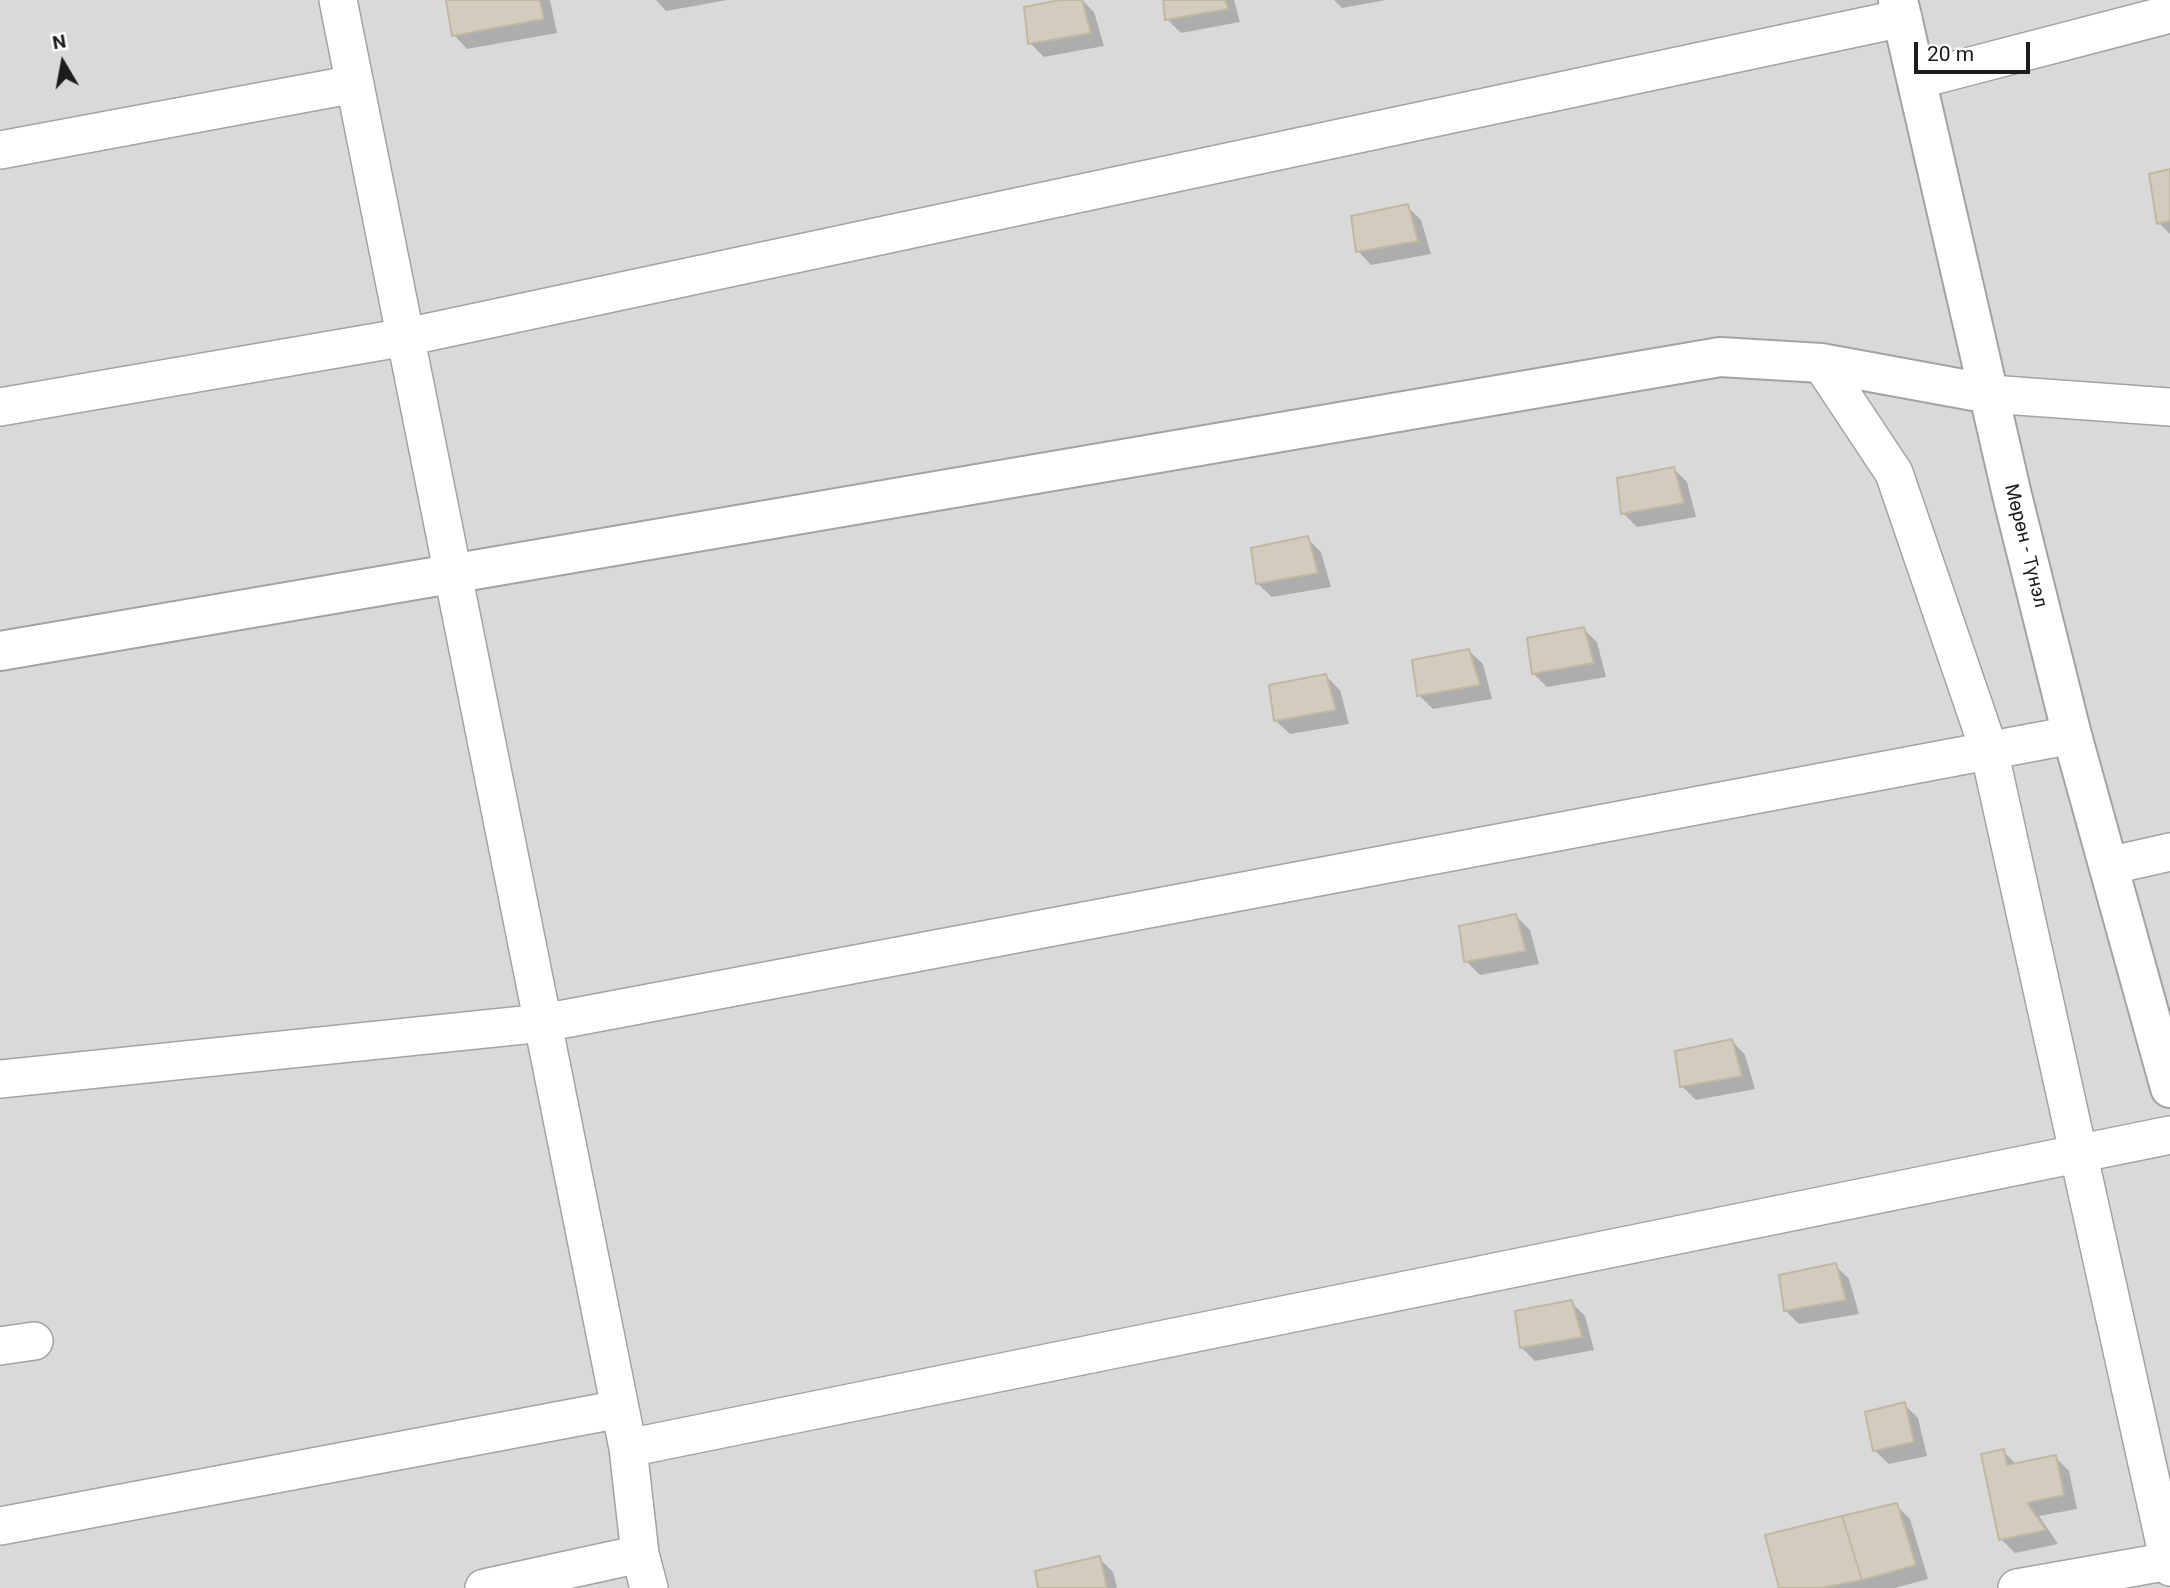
<!DOCTYPE html>
<meta charset="utf-8">
<style>
body{margin:0}
#map{position:relative;width:2170px;height:1588px;overflow:hidden;background:#efeee1;font-family:Roboto,sans-serif}
canvas{display:block}
.north{position:absolute;left:28px;top:28px;width:70px;height:70px;-webkit-text-stroke:5px #fff;paint-order:stroke;rotate:350deg;font-size:19px;font-weight:700;line-height:28px;text-align:center;color:#1c1c1c}
.north::after{content:'';display:block;margin:auto;width:24px;height:32px;background:#1c1c1c;clip-path:polygon(50% 0,100% 100%,50% 72%,0 100%)}
.scale{position:absolute;left:1914px;top:42px;width:116px;height:32px;box-sizing:border-box;border:4px solid #1c1c1c;border-top:0;padding-left:9px;font-size:21px;line-height:24px;white-space:nowrap;color:#1c1c1c;-webkit-text-stroke:5px #fff;paint-order:stroke}
</style>
<div id="map">
<canvas width="2170" height="1588"></canvas>
<div class="north">N</div>
<div class="scale">20 m</div>
</div>
<script>
const c = document.querySelector('canvas').getContext('2d');
c.lineJoin = 'round';
function paint(path, color) { c.fillStyle = color; c.fill(path, 'evenodd'); }
function strokePath(path, color, width, dash) { c.strokeStyle = color; c.lineWidth = width; c.lineCap = dash ? 'butt' : 'round'; c.setLineDash(dash || []); c.stroke(path); }
function write(font, color, halo, rows, align = 'center') {
  c.font = font + ' Roboto,sans-serif'; c.lineWidth = 6; c.setLineDash([]); c.textBaseline = 'middle'; c.strokeStyle = halo; c.fillStyle = color; for (const [text, x, y, turn = 0] of rows) {
    c.save(); c.translate(x, y); c.rotate((+turn || 0) * Math.PI / 180); c.textAlign = isNaN(turn) ? turn : align; if (halo) c.strokeText(text, 0, 0); c.fillText(text, 0, 0); c.restore();
  }
}
paint(new Path2D(`
 M 0,0 L 2170,0 L 2170,1588 L 0,1588 Z`), '#dad9d9');
paint(new Path2D(`
 M 448,0 L 550,0 L 557,33 L 467,49 L 454,35 Z
 M 656,0 L 727,0 L 666,11 Z
 M 1069,0 L 1082,0 L 1094,12 L 1104,46 L 1044,57 L 1030,43 Z
 M 1164,0 L 1234,0 L 1240,22 L 1181,33 L 1167,19 Z
 M 1334,0 L 1386,0 L 1342,8 Z
 M 2170,171 L 2170,234 L 2159,223 Z
 M 1407,206 L 1421,220 L 1431,254 L 1371,265 L 1358,251 Z
 M 1673,468 L 1687,482 L 1696,517 L 1637,527 L 1623,513 Z
 M 1307,538 L 1321,552 L 1331,587 L 1272,597 L 1258,584 Z
 M 1583,629 L 1597,642 L 1606,677 L 1547,687 L 1533,673 Z
 M 1469,651 L 1483,664 L 1492,699 L 1433,709 L 1419,695 Z
 M 1326,676 L 1340,690 L 1349,724 L 1290,734 L 1276,721 Z
 M 1516,916 L 1530,930 L 1539,964 L 1480,975 L 1466,961 Z
 M 1732,1041 L 1745,1055 L 1755,1089 L 1696,1100 L 1682,1086 Z
 M 1835,1265 L 1849,1279 L 1859,1314 L 1799,1324 L 1786,1311 Z
 M 1571,1302 L 1585,1316 L 1594,1350 L 1535,1361 L 1521,1347 Z
 M 1904,1404 L 1918,1418 L 1927,1456 L 1889,1464 L 1875,1451 Z
 M 2003,1451 L 2017,1465 L 2055,1457 L 2069,1471 L 2077,1509 L 2039,1516 L 2058,1544 L 2015,1553 L 2001,1539 Z
 M 1896,1505 L 1910,1519 L 1928,1579 L 1895,1588 L 1781,1588 Z
 M 1099,1558 L 1113,1572 L 1117,1588 L 1040,1588 Z`), '#0003');
const building = new Path2D(`
 M 446,0 L 540,0 L 544,19 L 452,36 Z
 M 1060,0 L 1082,0 L 1091,33 L 1028,44 L 1024,7 Z
 M 1163,0 L 1225,0 L 1228,9 L 1165,20 Z
 M 2170,169 L 2170,221 L 2157,224 L 2149,174 Z
 M 1408,204 L 1418,241 L 1356,252 L 1351,216 Z
 M 1674,467 L 1684,503 L 1621,514 L 1617,478 Z
 M 1308,536 L 1318,573 L 1256,584 L 1251,548 Z
 M 1584,627 L 1594,663 L 1532,674 L 1527,638 Z
 M 1469,649 L 1480,685 L 1417,696 L 1412,660 Z
 M 1326,674 L 1336,710 L 1274,721 L 1269,685 Z
 M 1516,914 L 1526,951 L 1464,962 L 1459,926 Z
 M 1732,1039 L 1742,1076 L 1680,1087 L 1675,1051 Z
 M 1836,1263 L 1846,1300 L 1784,1311 L 1779,1275 Z
 M 1572,1300 L 1582,1337 L 1520,1348 L 1515,1311 Z
 M 1905,1402 L 1914,1442 L 1873,1451 L 1865,1412 Z
 M 2004,1449 L 2007,1465 L 2056,1455 L 2064,1495 L 2027,1503 L 2046,1530 L 1999,1540 L 1981,1454 Z
 M 1897,1503 L 1916,1565 L 1862,1580 L 1842,1516 Z
 M 1842,1516 L 1862,1580 L 1821,1588 L 1779,1588 L 1765,1535 Z
 M 1100,1556 L 1107,1588 L 1038,1588 L 1035,1571 Z`);
paint(building, '#d2cbbe');
strokePath(building, '#c1b8a2', 2);
const minor = new Path2D(`
 M 338,0 L 628,1448 L 640,1554 L 649,1588
 M 1917,80 L 2170,14
 M 0,150 L 355,84
 M 1821,363 L 1894,473 L 1989,750 L 2170,1567
 M 1990,394 L 2170,407
 M 0,407 L 406,337 L 1903,18
 M 2108,866 L 2170,852
 M 0,1079 L 543,1023 L 2072,735
 M 0,1346 L 34,1341
 M 628,1448 L 2170,1135
 M 0,1526 L 620,1409
 M 484,1588 L 640,1554
 M 2017,1588 L 2170,1561`);
const tertiary = new Path2D(`
 M 1898,0 L 2012,495 L 2072,735 L 2170,1088
 M 0,651 L 1720,357 L 1821,363 L 1990,394`);
strokePath(minor, '#a3a3a3', 40);
strokePath(tertiary, '#a3a3a3', 42);
strokePath(minor, '#fff', 37);
strokePath(tertiary, '#fff', 38);
write('19px', '#1c1c1c', '#fff', [
 ["Мөрөн - Түнэл",2025,546,76]
]);
</script>
